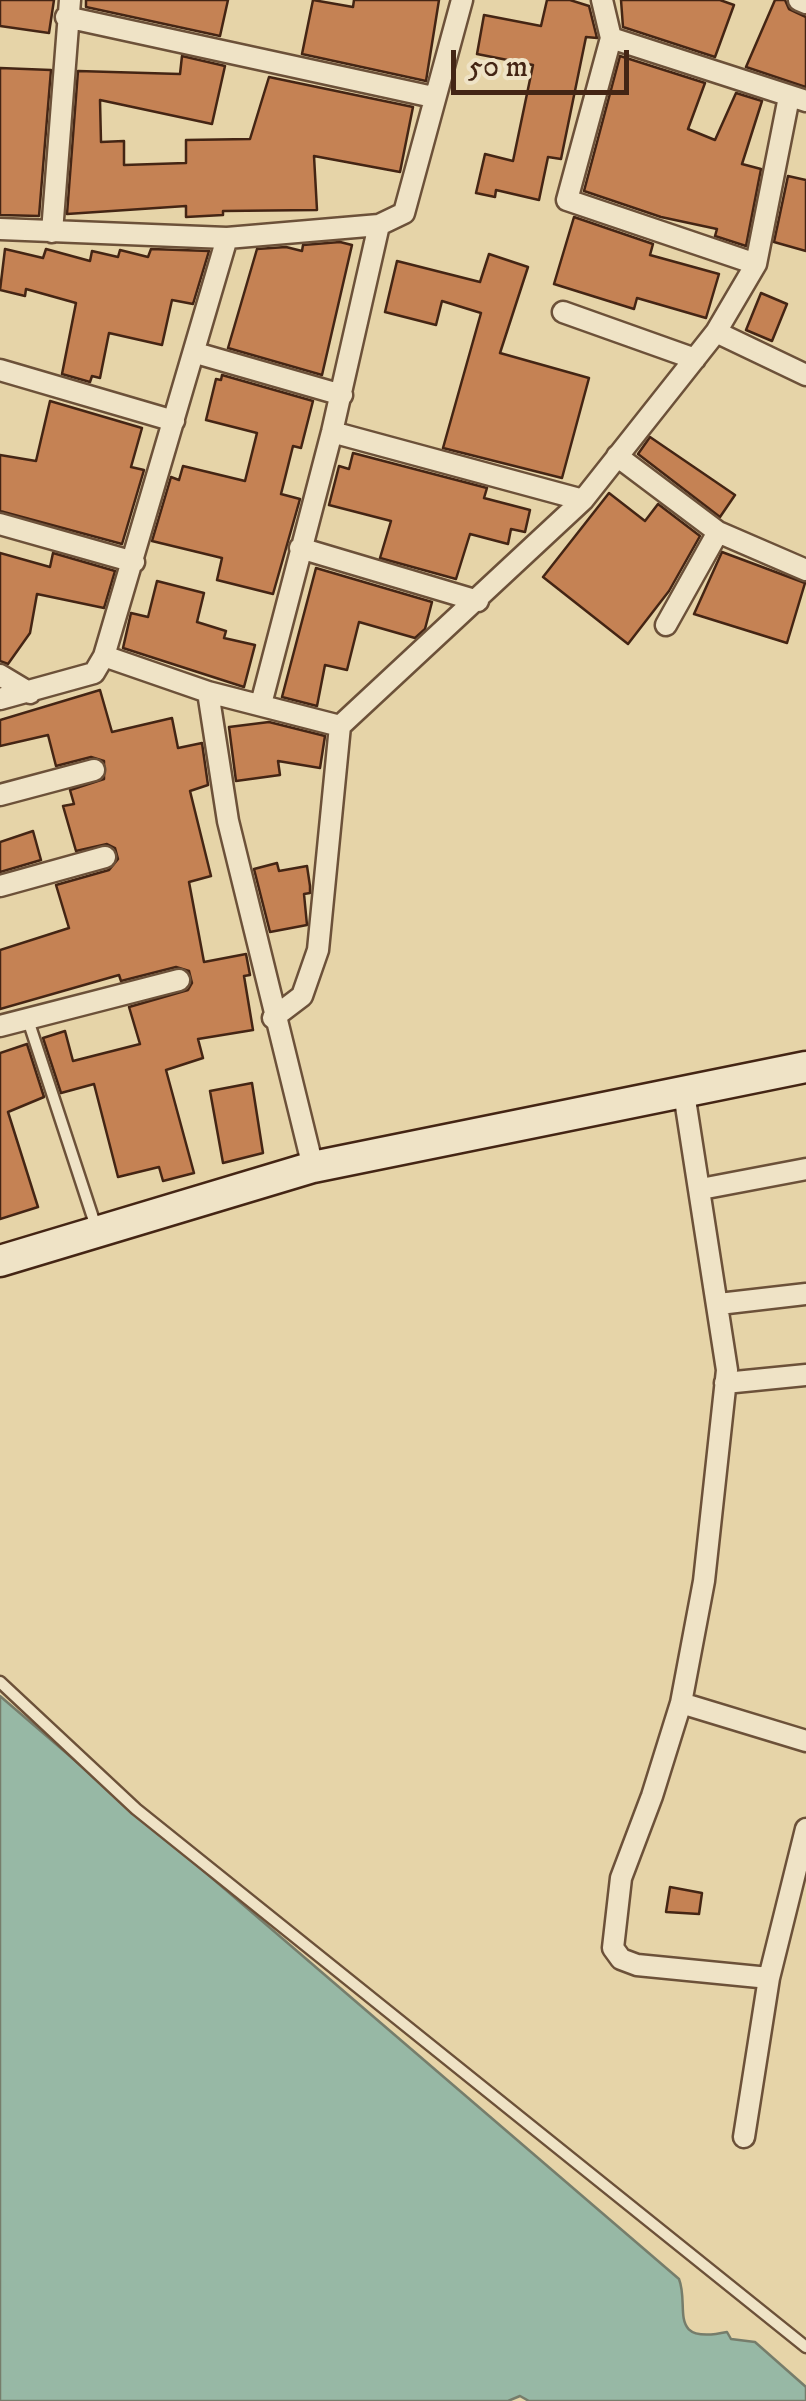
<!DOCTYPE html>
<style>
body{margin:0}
#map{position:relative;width:806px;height:2401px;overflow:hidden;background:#e6d4a8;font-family:"IM FELL DW Pica",serif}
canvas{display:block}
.scale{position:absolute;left:451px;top:50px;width:178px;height:45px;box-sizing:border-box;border:5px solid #442514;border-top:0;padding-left:12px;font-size:30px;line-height:35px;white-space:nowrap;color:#442514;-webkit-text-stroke:8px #efe3c6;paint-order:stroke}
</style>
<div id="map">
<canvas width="806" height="2401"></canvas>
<div class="scale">50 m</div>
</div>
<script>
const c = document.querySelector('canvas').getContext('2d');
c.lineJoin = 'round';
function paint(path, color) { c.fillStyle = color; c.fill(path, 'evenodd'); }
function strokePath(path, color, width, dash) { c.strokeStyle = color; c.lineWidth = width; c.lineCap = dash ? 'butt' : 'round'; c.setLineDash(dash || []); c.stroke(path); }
const water = new Path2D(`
 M 0,1696 L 679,2279 C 690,2307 666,2345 727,2332 L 731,2339 L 755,2342 L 806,2387 L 806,2401 L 529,2401 L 520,2396 L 508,2401 L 0,2401 Z`);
paint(water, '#97b8a5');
strokePath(water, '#767d6b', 2.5);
const building = new Path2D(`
 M 0,0 L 54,0 L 49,33 L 0,26 Z
 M 86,0 L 228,0 L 220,36 L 86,7 Z
 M 313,0 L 353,7 L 354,0 L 439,0 L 426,81 L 302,54 Z
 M 547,0 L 570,0 L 589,6 L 597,38 L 586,37 L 561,159 L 548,157 L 539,200 L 496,190 L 495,197 L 476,193 L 485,154 L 513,161 L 533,65 L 477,54 L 484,15 L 541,26 Z
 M 621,0 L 720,0 L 734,5 L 715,57 L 623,27 Z
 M 775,0 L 785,0 L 789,9 L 806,17 L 806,87 L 746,67 Z
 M 182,56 L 225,66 L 212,124 L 100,100 L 101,142 L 124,141 L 124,165 L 186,163 L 186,140 L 250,139 L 269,77 L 413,107 L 400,172 L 314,156 L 317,210 L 223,211 L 223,215 L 186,217 L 186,206 L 67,214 L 78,71 L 180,74 Z
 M 620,56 L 705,83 L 688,129 L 715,140 L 736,93 L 762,101 L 742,164 L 761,169 L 746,246 L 715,236 L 717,229 L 661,217 L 584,191 Z
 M 0,68 L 51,70 L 39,216 L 0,215 Z
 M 788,176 L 806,180 L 806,251 L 774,242 Z
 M 574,217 L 653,244 L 650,255 L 719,274 L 706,318 L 637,298 L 634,309 L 554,284 Z
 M 340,242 L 352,245 L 322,375 L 228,348 L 257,249 L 286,247 L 302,251 L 303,245 Z
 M 5,249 L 43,258 L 46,249 L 90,261 L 92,251 L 118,257 L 120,250 L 148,257 L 151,249 L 209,251 L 193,304 L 172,300 L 162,345 L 109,333 L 100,378 L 92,376 L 90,382 L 62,374 L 76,303 L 26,289 L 25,296 L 0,290 Z
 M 489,254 L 528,267 L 500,353 L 589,378 L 562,478 L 443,448 L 481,313 L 442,301 L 436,325 L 385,312 L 397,261 L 480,282 Z
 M 761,293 L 787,304 L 772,341 L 746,330 Z
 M 222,375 L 313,401 L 301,448 L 293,446 L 281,494 L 300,499 L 273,594 L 217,580 L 222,558 L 152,541 L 171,477 L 179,480 L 183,466 L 245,481 L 257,433 L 206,420 L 216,379 L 221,380 Z
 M 50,401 L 142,428 L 131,467 L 144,470 L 122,544 L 0,511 L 0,455 L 36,461 Z
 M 650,437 L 735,495 L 720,517 L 638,454 Z
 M 353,453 L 487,488 L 484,498 L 530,510 L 525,532 L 511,529 L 508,544 L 470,534 L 456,579 L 380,558 L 391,521 L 329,505 L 339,466 L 349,469 Z
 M 609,493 L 645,521 L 658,504 L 700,536 L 669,591 L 628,644 L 543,577 Z
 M 722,552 L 805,583 L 787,643 L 694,614 Z
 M 0,553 L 50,567 L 53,553 L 115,571 L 104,608 L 37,594 L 30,633 L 8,664 L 0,661 Z
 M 316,568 L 432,602 L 425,629 L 415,638 L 359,622 L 347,670 L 325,665 L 317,706 L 282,697 Z
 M 157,581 L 204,593 L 197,622 L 226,631 L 224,638 L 255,645 L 244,687 L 123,648 L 131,613 L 148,617 Z
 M 100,690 L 112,732 L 172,718 L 178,748 L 202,743 L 208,785 L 190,791 L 211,876 L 189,882 L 204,962 L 246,954 L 250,975 L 244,976 L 253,1030 L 198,1039 L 203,1058 L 166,1070 L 194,1173 L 163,1181 L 159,1167 L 118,1177 L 94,1084 L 61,1093 L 43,1038 L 65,1031 L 73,1061 L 140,1044 L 129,1007 L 188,990 L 192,983 L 189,971 L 176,967 L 121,981 L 119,975 L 0,1009 L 0,950 L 69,928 L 56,885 L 109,870 L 118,859 L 115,848 L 107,844 L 76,851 L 63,806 L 74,804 L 70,790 L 104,779 L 104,761 L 91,757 L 56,766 L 48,735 L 0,746 L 0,720 Z
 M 269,722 L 325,736 L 320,768 L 278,761 L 280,775 L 236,781 L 229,727 Z
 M 33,831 L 41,860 L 0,872 L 0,842 Z
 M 277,863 L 279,871 L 307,866 L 310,886 L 310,893 L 304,894 L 307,925 L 270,932 L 254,869 Z
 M 27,1044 L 44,1097 L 8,1112 L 38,1207 L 0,1219 L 0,1053 Z
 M 252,1083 L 263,1153 L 223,1163 L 210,1091 Z
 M 670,1887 L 702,1893 L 699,1914 L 666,1912 Z`);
paint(building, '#c58254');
strokePath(building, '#442514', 2.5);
const lane = new Path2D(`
 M 28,1020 L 96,1227
 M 0,1682 L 136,1809 L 806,2347`);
const street = new Path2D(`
 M 602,0 L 611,38 L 806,101
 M 799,0 L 806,3
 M 66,17 L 433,97
 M 611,38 L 567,200 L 756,264
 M 0,229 L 227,238 L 379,225
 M 52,232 L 70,0
 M 563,312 L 695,359
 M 716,332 L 806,375
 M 196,353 L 342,395
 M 0,370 L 174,421
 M 332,432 L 583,500
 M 617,456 L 718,532 L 806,570
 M 0,524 L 134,562
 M 300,548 L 478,601
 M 666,625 L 718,532
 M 104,656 L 227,238
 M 0,675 L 30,693
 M 208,692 L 228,821 L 313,1167
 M 0,699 L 94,673 L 104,656 L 208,692 L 340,726 L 583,500 L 716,332 L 756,264 L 789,97
 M 261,704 L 332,432 L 379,225 L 404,213 L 462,0
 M 0,795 L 94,770
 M 0,886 L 105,857
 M 273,1018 L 302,996 L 318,950 L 340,726
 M 0,1026 L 179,980
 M 684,1093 L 727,1370 L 704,1581 L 681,1703 L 806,1741
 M 701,1189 L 806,1169
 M 719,1304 L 806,1294
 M 725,1383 L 806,1375
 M 681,1703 L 652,1796 L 621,1878 L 613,1948 L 621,1959 L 637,1965 L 769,1978
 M 744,2137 L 769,1978 L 806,1829`);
const secondary = new Path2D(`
 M 0,1261 L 313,1167 L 806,1067`);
strokePath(lane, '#6c5139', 15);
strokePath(street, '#6c5139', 25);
strokePath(secondary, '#442514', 35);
strokePath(lane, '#efe3c6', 10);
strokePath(street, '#efe3c6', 20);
strokePath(secondary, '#efe3c6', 30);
</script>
